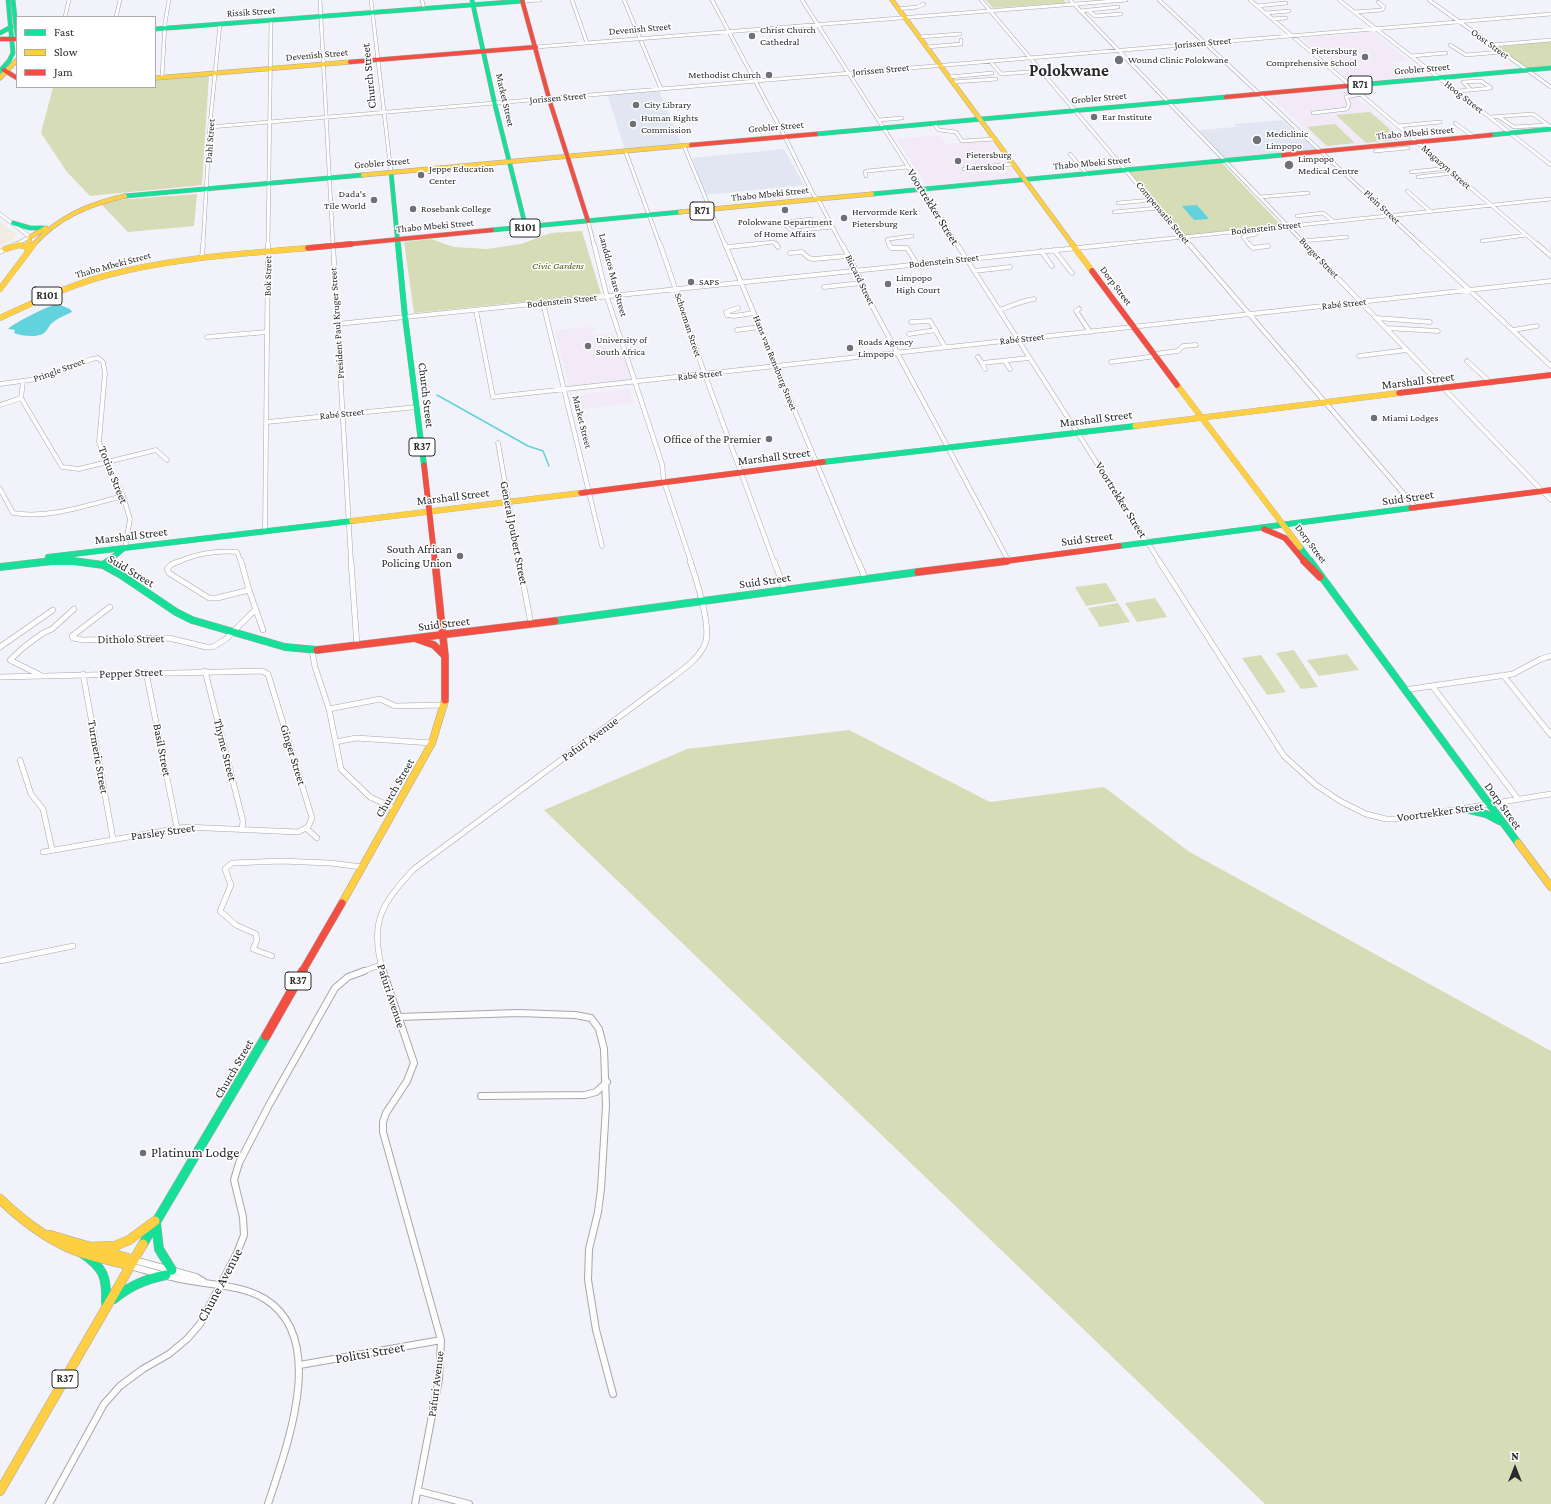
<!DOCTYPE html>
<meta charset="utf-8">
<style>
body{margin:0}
#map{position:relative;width:1551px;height:1504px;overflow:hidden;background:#f2f3fa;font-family:"Crimson Pro",serif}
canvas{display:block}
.legend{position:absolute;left:16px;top:16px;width:140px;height:72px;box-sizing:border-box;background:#fff;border:1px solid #a9aaab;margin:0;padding:5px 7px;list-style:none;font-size:12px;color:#292a2e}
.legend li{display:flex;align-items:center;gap:8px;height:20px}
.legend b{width:20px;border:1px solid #a9aaab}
.north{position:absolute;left:1495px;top:1448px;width:40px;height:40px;-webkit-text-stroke:3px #fff;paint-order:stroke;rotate:0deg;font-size:11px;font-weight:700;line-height:16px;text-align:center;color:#292a2e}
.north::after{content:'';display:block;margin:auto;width:14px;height:18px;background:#292a2e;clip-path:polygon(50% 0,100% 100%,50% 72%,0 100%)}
</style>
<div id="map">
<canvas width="1551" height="1504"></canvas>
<ul class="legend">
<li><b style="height:5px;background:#16e098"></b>Fast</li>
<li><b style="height:5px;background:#ffcf43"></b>Slow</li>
<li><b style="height:5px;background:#f24e42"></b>Jam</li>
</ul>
<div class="north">N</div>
</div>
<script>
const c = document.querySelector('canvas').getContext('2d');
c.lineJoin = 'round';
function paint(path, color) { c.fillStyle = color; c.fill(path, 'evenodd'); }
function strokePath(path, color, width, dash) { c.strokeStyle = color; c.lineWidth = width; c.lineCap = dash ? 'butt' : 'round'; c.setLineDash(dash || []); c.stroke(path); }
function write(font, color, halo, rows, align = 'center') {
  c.font = font + ' "Crimson Pro",serif'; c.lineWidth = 3; c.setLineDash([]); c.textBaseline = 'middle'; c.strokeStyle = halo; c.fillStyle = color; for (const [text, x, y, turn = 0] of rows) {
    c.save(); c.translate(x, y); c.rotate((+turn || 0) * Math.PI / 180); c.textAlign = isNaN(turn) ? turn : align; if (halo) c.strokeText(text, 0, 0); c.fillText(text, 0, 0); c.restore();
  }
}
paint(new Path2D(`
 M 659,90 L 682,145 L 625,150 L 607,94 Z
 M 1283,120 L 1316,150 L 1226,159 L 1199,130 L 1236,127 L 1234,124 Z
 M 784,149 L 804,185 L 705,195 L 692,158 Z`), '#e2e6f3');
paint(new Path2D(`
 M 0,221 L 17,234 L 13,240 L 0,246 Z`), '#f3ece4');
paint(new Path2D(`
 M 1373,32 L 1409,61 L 1391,62 L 1410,78 L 1360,83 L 1351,81 L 1301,38 Z
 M 1347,89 L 1407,140 L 1325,148 L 1270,96 Z
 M 939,135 L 946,144 L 989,140 L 1017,178 L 927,186 L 896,139 Z
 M 588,327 L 596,328 L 590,335 L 611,333 L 624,358 L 633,380 L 569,387 L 555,330 Z
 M 629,389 L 633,403 L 577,410 L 573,395 Z`), '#f2eaf7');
paint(new Path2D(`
 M 986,0 L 1064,0 L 1066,3 L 993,8 Z
 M 1551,41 L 1551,66 L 1526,68 L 1496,47 Z
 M 209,75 L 202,185 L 90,196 L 67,172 L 41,133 L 53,87 L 155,87 L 155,79 Z
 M 1370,112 L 1401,139 L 1366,143 L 1336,115 Z
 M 1335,124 L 1355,143 L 1327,146 L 1307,127 Z
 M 1222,163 L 1282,226 L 1184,236 L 1146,192 L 1148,191 L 1145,191 L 1128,172 Z
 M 197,194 L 194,226 L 128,232 L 101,204 L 116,200 Z
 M 582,231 L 601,294 L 414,313 L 404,242 L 431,239 L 454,247 L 487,249 L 521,244 L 551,233 Z
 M 1106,583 L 1117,601 L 1086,606 L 1075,587 Z
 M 1155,598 L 1167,617 L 1137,622 L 1125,603 Z
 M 1118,603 L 1130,622 L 1100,627 L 1088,608 Z
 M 1294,650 L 1318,687 L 1301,689 L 1276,653 Z
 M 1347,654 L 1359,670 L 1319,676 L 1307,660 Z
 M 1261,655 L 1286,692 L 1267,695 L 1242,658 Z
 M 849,730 L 990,802 L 1104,787 L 1188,851 L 1551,1051 L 1551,1504 L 1265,1504 L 544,810 L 687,749 Z`), '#d6dcb6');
paint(new Path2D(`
 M 1197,205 L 1209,219 L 1194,220 L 1182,206 Z
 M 58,304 L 70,309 L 72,312 C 66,315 58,318 52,323 C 49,325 48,330 44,333 C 37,338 22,336 14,333 L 15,330 L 8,329 C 14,323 49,305 58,304 Z`), '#62d2dc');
strokePath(new Path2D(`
 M 437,395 L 528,446 L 543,451 L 549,466`), '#62d2dc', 1.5);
const streetFar3 = new Path2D(`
 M 320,0 L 333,245
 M 371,0 L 391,172
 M 422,0 L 424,9
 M 572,0 L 587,43
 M 624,0 L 661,89
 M 712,0 L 785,137 L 813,194 L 820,203 L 842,245
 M 802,0 L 958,245
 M 981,0 L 1189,245
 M 1070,0 L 1306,245
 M 1159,0 L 1421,245
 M 1250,0 L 1538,245
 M 1339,0 L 1551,165
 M 1429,0 L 1551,87
 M 523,1 L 540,0
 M 1257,6 L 1286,3
 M 898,9 L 917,7 L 924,4
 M 1088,10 L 1095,16 L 1121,14
 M 1080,11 L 1118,7
 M 1355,12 L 1382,10 L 1384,7 L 1378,2
 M 1266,13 L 1289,11
 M 65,17 L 69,0
 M 116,17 L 120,0
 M 1272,19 L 1286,18
 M 919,37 L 960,34
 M 1450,45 L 1466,55 L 1501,52
 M 1492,45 L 1551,40
 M 536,47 L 1126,0
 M 927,47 L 961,44 L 961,40
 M 1411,56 L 1446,53
 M 990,61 L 1001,74 L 1042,71
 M 162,77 L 165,23 L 169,0
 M 949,77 L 992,73
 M 1481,81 L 1491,88 L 1471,90 L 1463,82 Z
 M 953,82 L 996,79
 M 1457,91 L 1471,90
 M 1313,113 L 1347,109 L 1349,104 L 1346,97 L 1361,94
 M 1490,117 L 1533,114 L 1551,127
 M 1499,117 L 1514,127 L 1548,125
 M 879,120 L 902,118
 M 933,123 L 939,130 L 956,132 L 962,141 L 995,139
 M 1455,123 L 1474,137
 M 1398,126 L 1440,122
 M 210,127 L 1551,14
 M 684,146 L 725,245
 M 625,150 L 660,245
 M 1375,151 L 1408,148
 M 1070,154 L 1087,174
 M 964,169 L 1013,164
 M 1411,172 L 1448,168
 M 866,176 L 865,172 L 867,171 L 908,167
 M 1418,177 L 1453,173
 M 1407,191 L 1431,212
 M 1260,197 L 1308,193
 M 1118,203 L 1152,200
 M 1114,212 L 1159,208
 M 0,214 L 30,237 L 14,245
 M 1297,216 L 1323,213 L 1334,222
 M 811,219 L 787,222 L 784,224 L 792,231 L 832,227
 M 588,221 L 594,245
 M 1302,241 L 1347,237
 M 1482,241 L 1526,235
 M 203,245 L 210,124 L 220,24
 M 268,245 L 271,20
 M 748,245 L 773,242 L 777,245
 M 889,245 L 887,240 L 889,239 L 912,236
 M 1106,245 L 1551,199
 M 1250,245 L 1243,237 L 1256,234 L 1256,230`);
const streetFar2 = new Path2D(`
 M 333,244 L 351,562
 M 594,244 L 607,297 L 662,464 L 664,482 L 691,562
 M 660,244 L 705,375 L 774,562
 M 725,244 L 858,562
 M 776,244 L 778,247
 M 842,244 L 856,270 L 869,300 L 1008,560
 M 889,244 L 891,248 L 907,248 L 917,264
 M 957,244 L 1160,562
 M 1189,244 L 1416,508
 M 1249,244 L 1253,248 L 1268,246
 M 1305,244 L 1551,500
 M 1420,244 L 1551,366
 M 1537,244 L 1551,256
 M 728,247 L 757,244
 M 1054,250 L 1072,273
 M 1041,251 L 1052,266
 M 0,252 L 16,244
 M 790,253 L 802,252 L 809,258 L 814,259 L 848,256
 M 202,258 L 203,244
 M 974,271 L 1010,267
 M 824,287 L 862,283
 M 543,303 L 602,546
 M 738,308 L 726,312 L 727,315 L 734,316 L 754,313
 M 1079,309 L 1076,311 L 1090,332
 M 476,310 L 493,397 L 1551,281
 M 999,310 C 1011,306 1021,301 1034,299
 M 1376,318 L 1430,322
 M 911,322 L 930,321 L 945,347
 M 337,324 L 1116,244
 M 1386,328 L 1438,331
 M 737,330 L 760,327
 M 1513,330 L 1537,326
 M 909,334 L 936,330
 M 207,337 L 267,332
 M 1155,354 L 1178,351 L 1183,346 L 1196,345
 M 1359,356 L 1407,350
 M 978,357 L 982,363
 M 1005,361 L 1010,369
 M 1467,361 L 1491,383
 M 1111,362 L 1156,356
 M 985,369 L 982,363 L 1029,358
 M 23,382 L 21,398 L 62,467 L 79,469 L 156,450 L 167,460
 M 0,384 L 37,379 L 92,359 L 98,358 L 103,362 L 105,373 L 99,442 L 106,462 L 123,496 L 130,519 L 125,548
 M 0,405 L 21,398
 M 267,422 L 417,407
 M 498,443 L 519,562
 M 0,489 L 13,513 C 49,519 88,505 123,496
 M 265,531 L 268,244
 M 178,562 C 195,554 218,550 237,552 L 241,562`);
const streetFar1 = new Path2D(`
 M 180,561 L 172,564 L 167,569 L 169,573 L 209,598 L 217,598 L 249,590
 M 241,561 L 249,590
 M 351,561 L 357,646
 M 519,561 L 531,624
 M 774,561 L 785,590
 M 858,561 L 866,580
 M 1159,561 L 1284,756 L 1316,785 L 1340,801 L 1366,814 L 1386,819 L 1398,819 L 1551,794
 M 249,590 L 263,630
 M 110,607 L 72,636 L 73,638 L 83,640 L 169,638 L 206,647 L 213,647 L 226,639 L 255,610
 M 0,647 L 53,610
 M 312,651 L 315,667 L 329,709
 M 205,671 L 243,821 L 242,829
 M 146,672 L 177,828
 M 83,674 L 113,839
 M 40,675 L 10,660 L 24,647 L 43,633 L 52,629 L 74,609
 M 1503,675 L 1551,735
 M 0,677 L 262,671 L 268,674 L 312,818 L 308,827 L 298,832 L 186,827 L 43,852
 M 1433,687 L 1518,799
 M 1404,690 L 1513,674 L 1541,659 L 1551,656
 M 336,742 L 356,738 L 432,743
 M 20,760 L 31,794 L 43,809 L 52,849
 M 396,809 L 370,797 L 341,769 L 329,709 L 380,699 L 395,706 L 445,705
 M 307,829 L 317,838
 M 272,956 L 253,949 L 257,940 L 256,934 L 236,925 L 220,911 L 231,885 L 225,869 L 232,863 L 281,861 L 330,863 L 362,867
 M 0,961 L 73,946
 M 361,972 L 380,965
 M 383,972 C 369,923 381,904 414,869 L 673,677 C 685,668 699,658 705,644 C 712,628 696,578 690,561`);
const street = new Path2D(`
 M 383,971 L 414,1063 L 407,1081 L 386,1113 L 383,1122 L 383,1132 L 441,1340 L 439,1379 L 415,1504
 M 398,1017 L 518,1013 L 575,1015 L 591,1018 L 599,1029 L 604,1049 L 606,1106 L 601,1189 L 598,1212 L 589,1249 L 588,1280 L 596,1330 L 613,1394
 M 481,1096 L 585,1095 L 596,1092 L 607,1082
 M 134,1260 L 196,1277 L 204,1282
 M 130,1266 C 149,1271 167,1277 186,1280 C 211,1285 242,1285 265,1299 C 329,1339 286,1448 268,1504
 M 300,1365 L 441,1340
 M 419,1491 L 469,1504
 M 49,1504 L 104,1404 L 120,1386 L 143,1369 L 169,1354 L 187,1339 L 200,1324 L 237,1253 L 244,1235 L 243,1217 L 234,1180 L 239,1163 L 269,1105 L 335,988 L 348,977 L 364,971`);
const fastFar3 = new Path2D(`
 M 13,0 L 17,35
 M 472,0 L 495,105 L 526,228
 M 155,29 L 523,1
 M 0,33 L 11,27
 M 0,71 L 9,61 L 13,53 L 8,0
 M 1357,85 L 1551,68
 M 816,134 L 1226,97
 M 1491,135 L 1551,129
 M 391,172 L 398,245
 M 872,194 L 1283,155
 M 125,196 L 363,175
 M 13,223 L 30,228 L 43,228
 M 492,230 L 680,212`);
const fastFar2 = new Path2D(`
 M 398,244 L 405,317 L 424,465
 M 823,462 L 1135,426
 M 1119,546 L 1411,508
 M 1300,547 L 1311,562
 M 48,557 L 352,521
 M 47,562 L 77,562
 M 107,562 L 124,548`);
const fastFar1 = new Path2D(`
 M 1310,561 L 1518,843
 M 103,565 L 109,561
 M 0,567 L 52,561 L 73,561 L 103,565 L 121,575 L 176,612 L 192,620 L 285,647 L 317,650
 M 555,621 L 918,572
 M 1465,809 L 1486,814 L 1499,821`);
const fast = new Path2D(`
 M 156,1223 L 159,1249 L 172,1270
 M 143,1244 L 266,1036
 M 82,1253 C 104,1268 107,1277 106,1303
 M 114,1299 C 129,1286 146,1279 166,1275`);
const slowFar3 = new Path2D(`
 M 892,0 L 1073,245
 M 0,78 L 17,60
 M 155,78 L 350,62
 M 363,175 L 691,145
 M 680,212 L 872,194
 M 28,245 L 30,237 L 46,228
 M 33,245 C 58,217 89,204 125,196`);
const slowFar2 = new Path2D(`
 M 1072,244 L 1092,271
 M 5,249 L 19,245 L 27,247 L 27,249
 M 27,249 L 28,244
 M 0,289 L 34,244
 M 0,318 C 34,302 68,286 104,276 C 170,258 240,254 308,248
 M 1177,385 L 1300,547
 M 1135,426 L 1399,393
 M 352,521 L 581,493`);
const slowFar1 = new Path2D(`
 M 1518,843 L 1551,887
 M 342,903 L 432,743 L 445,700`);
const slow = new Path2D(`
 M 0,1199 C 24,1222 50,1242 82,1253 C 98,1258 114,1261 130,1266
 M 50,1235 L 134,1260
 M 87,1247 L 115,1246 L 129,1240 L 155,1221
 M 0,1491 L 143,1244`);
const jamFar3 = new Path2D(`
 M 522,0 L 550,102 L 588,221
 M 0,39 L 15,39
 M 350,62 L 536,47
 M 4,70 L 17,78
 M 1226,97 L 1357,85
 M 691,145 L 816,134
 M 1283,155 L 1491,135
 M 341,245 L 492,230`);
const jamFar2 = new Path2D(`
 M 308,248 L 351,244
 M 1092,271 L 1177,385
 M 1399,393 L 1551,375
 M 424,465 L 435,562
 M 581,493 L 823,462
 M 1411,508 L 1551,490
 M 1264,529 L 1285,538 L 1305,562
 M 999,562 L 1119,546`);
const jamFar1 = new Path2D(`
 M 435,561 L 445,656 L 445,700
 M 1304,561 L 1320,577
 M 918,572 L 1007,561
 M 417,639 L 434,645 L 445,656
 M 317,650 L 555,621
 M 302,972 L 342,903`);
const jam = new Path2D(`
 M 266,1036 L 303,971`);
strokePath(streetFar3, '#a6a7ac', 4);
strokePath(streetFar2, '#a6a7ac', 5);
strokePath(streetFar1, '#a6a7ac', 6);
strokePath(street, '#a6a7ac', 8);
strokePath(fastFar3, '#a6a7ac', 5);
strokePath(fastFar2, '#a6a7ac', 6);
strokePath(fastFar1, '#a6a7ac', 8);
strokePath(fast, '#a6a7ac', 10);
strokePath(slowFar3, '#a6a7ac', 5);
strokePath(slowFar2, '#a6a7ac', 6);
strokePath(slowFar1, '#a6a7ac', 8);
strokePath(slow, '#a6a7ac', 10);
strokePath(jamFar3, '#a6a7ac', 5);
strokePath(jamFar2, '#a6a7ac', 6);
strokePath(jamFar1, '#a6a7ac', 8);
strokePath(jam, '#a6a7ac', 10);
strokePath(streetFar3, '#fdfdfe', 3);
strokePath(streetFar2, '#fdfdfe', 4);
strokePath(streetFar1, '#fdfdfe', 5);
strokePath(street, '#fdfdfe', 6);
strokePath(fastFar3, '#16e098', 4);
strokePath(fastFar2, '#16e098', 5.5);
strokePath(fastFar1, '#16e098', 7);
strokePath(fast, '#16e098', 9);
strokePath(slowFar3, '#ffcf43', 4);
strokePath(slowFar2, '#ffcf43', 5.5);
strokePath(slowFar1, '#ffcf43', 7);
strokePath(slow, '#ffcf43', 9);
strokePath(jamFar3, '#f24e42', 4);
strokePath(jamFar2, '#f24e42', 5.5);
strokePath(jamFar1, '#f24e42', 7);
strokePath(jam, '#f24e42', 9);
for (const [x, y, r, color] of [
 [752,36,4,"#6f7075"],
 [1365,57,4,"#6f7075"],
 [1119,60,5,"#6f7075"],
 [769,75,4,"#6f7075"],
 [636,105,4,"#6f7075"],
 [1094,117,4,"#6f7075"],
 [633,124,4,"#6f7075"],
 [1257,140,5,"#6f7075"],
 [958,161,4,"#6f7075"],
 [1289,165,5,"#6f7075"],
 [421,175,4,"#6f7075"],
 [374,200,4,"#6f7075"],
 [413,209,4,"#6f7075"],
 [785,210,4,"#6f7075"],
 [844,218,4,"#6f7075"],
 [691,282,4,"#6f7075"],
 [888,284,4,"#6f7075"],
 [588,346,4,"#6f7075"],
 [850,348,4,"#6f7075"],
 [1374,418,4,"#6f7075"],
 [769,439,4,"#6f7075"],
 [460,556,4,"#6f7075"],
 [143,1153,4,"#6f7075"]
]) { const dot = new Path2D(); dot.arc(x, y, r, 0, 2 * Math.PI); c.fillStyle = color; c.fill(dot); strokePath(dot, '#fff', 1.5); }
write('10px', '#292a2e', '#fff', [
 ["Rissik Street",251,12,-4],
 ["Devenish Street",640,29,-5],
 ["Jorissen Street",1203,43,-5],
 ["Oost Street",1490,44,36],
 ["Devenish Street",317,55,-5],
 ["Grobler Street",1422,69,-5],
 ["Jorissen Street",881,70,-5],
 ["Hoog Street",1464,97,38],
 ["Jorissen Street",558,98,-5],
 ["Grobler Street",1099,98,-5],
 ["Market Street",505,100,77],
 ["Grobler Street",776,127,-5],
 ["Thabo Mbeki Street",1415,133,-5],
 ["Dahl Street",210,141,-86],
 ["Grobler Street",382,163,-5],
 ["Thabo Mbeki Street",1092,163,-5],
 ["Magazyn Street",1446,167,41],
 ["Thabo Mbeki Street",770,194,-6],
 ["Plein Street",1382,207,43],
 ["Compensatie Street",1163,213,50],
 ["Thabo Mbeki Street",435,226,-5],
 ["Bodenstein Street",1266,228,-6],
 ["Burger Street",1319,258,46],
 ["Bodenstein Street",944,261,-6],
 ["Thabo Mbeki Street",113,265,-15],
 ["Landdros Mare Street",613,275,75],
 ["Bok Street",268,276,-89],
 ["Biccard Street",860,280,64],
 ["Dorp Street",1116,286,53],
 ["Bodenstein Street",562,301,-6],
 ["Rabé Street",1344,304,-6],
 ["President Paul Kruger Street",337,323,-94],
 ["Schoeman Street",688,325,72],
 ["Rabé Street",1022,339,-6],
 ["Hans van Rensburg Street",775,363,68],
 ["Pringle Street",59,370,-20],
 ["Rabé Street",700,375,-6],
 ["Rabé Street",342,414,-6],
 ["Market Street",582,422,76],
 ["Dorp Street",1311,544,53]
]);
write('10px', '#292a2e', '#fff', [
 ["Christ Church",760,30],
 ["Cathedral",760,42],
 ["Pietersburg",1357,51,"right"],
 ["Comprehensive School",1357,63,"right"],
 ["Wound Clinic Polokwane",1128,60],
 ["Methodist Church",761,75,"right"],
 ["City Library",644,105],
 ["Ear Institute",1102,117],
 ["Human Rights",641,118],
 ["Commission",641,130],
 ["Mediclinic",1266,134],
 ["Limpopo",1266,146],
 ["Pietersburg",966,155],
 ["Laerskool",966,167],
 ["Limpopo",1298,159],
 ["Medical Centre",1298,171],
 ["Jeppe Education",429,169],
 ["Center",429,181],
 ["Dada's",366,194,"right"],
 ["Tile World",366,206,"right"],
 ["Rosebank College",421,209],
 ["Hervormde Kerk",852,212],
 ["Pietersburg",852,224],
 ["Polokwane Department",785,222,"center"],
 ["of Home Affairs",785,234,"center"],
 ["Limpopo",896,278],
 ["High Court",896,290],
 ["SAPS",699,282],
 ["University of",596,340],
 ["South Africa",596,352],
 ["Roads Agency",858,342],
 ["Limpopo",858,354],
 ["Miami Lodges",1382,418]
], 'left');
write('italic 10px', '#4d550c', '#fff', [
 ["Civic Gardens",558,266]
]);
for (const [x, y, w] of [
 [1360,85,24],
 [702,211,24],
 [525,228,30],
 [47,296,30],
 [422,447,26],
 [298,981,26],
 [65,1379,26]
]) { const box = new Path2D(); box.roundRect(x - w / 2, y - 9, w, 18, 3); c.fillStyle = '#fff'; c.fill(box); strokePath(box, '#292a2e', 1); }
write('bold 11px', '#292a2e', null, [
 ["R71",1360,85],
 ["R71",702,211],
 ["R101",525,228],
 ["R101",47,296],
 ["R37",422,447],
 ["R37",298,981],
 ["R37",65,1379]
]);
write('12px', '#292a2e', '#fff', [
 ["Church Street",369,76,-96],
 ["Voortrekker Street",933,207,58],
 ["Marshall Street",1418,381,-7],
 ["Church Street",426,395,83],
 ["Marshall Street",1096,419,-7],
 ["Marshall Street",774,457,-7],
 ["Totius Street",113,475,68],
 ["Marshall Street",453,497,-7],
 ["Suid Street",1408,498,-8],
 ["Voortrekker Street",1121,500,58],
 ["General Joubert Street",514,533,79],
 ["Marshall Street",131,536,-7],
 ["Suid Street",1087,539,-7],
 ["Suid Street",131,571,31],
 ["Suid Street",765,581,-8],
 ["Suid Street",444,624,-7],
 ["Ditholo Street",131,639,-1],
 ["Pepper Street",131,673,-2],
 ["Pafuri Avenue",590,739,-36],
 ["Basil Street",162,750,79],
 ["Thyme Street",225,750,76],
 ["Ginger Street",293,755,73],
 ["Turmeric Street",98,757,80],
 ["Church Street",395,788,-60],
 ["Dorp Street",1503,806,54],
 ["Voortrekker Street",1440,812,-8],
 ["Parsley Street",163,832,-8],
 ["Pafuri Avenue",391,996,72],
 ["Church Street",234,1069,-60],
 ["Pafuri Avenue",436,1384,-83]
]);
write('12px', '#292a2e', '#fff', [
 ["Office of the Premier",761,439],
 ["South African",452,549],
 ["Policing Union",452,563]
], 'right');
write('14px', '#292a2e', '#fff', [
 ["Platinum Lodge",151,1153]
], 'left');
write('14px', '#292a2e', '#fff', [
 ["Chune Avenue",220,1285,-62],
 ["Politsi Street",370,1353,-10]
]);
write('bold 17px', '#292a2e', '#fff', [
 ["Polokwane",1069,71]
]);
</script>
